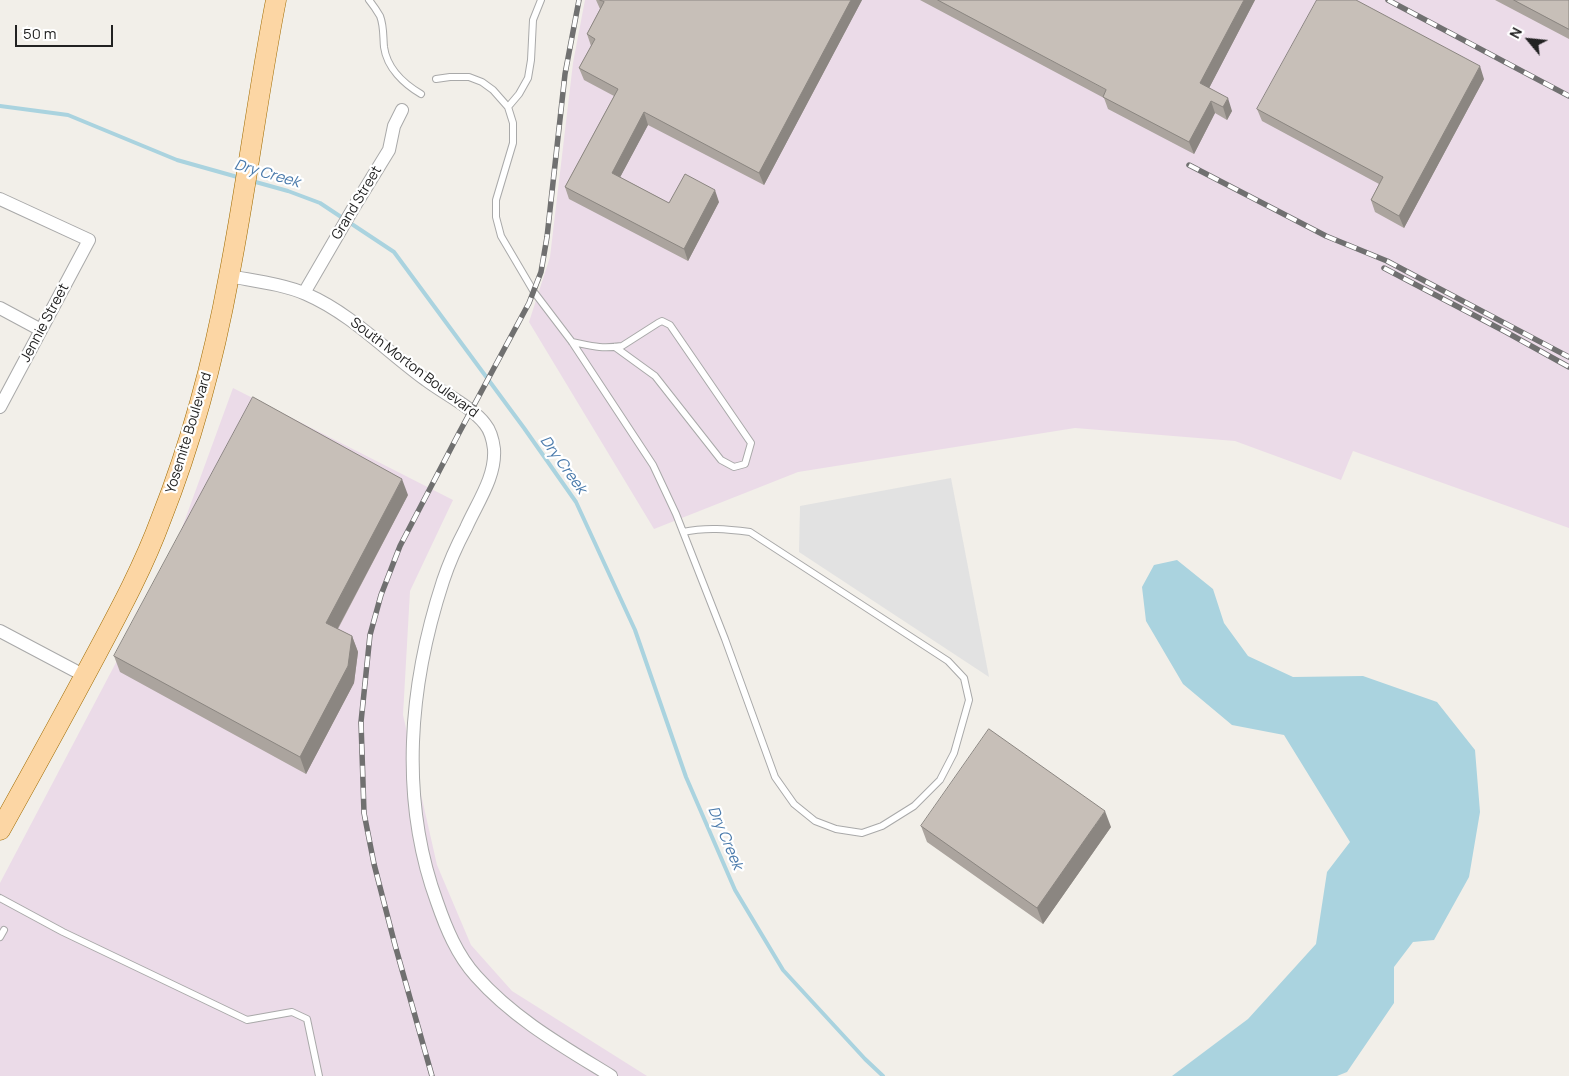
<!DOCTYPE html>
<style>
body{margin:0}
#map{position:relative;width:1569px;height:1076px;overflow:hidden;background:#f2efe9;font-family:Manrope,sans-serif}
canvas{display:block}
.north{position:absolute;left:1504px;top:15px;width:50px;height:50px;-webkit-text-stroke:4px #fff;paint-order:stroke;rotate:298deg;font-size:14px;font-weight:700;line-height:20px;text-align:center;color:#222}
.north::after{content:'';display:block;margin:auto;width:18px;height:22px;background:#222;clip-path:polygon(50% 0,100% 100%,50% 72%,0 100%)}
.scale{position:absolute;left:15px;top:25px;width:98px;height:22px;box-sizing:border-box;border:2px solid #222;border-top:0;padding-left:6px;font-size:15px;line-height:18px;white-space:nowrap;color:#222;-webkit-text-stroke:4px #fff;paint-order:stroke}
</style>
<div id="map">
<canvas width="1569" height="1076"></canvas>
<div class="north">N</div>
<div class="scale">50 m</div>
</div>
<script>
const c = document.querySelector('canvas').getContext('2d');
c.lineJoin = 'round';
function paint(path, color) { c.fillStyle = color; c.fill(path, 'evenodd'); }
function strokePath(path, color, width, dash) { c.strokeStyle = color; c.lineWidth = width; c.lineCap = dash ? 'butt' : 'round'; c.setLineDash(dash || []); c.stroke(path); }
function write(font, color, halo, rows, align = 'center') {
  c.font = font + ' Manrope,sans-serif'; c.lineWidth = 4.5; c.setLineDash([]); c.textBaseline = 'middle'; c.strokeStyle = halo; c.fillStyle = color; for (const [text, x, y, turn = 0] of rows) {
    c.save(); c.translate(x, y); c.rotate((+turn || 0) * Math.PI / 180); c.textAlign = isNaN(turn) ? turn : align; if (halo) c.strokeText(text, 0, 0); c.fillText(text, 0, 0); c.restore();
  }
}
paint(new Path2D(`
 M 585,0 L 1569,0 L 1569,528 L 1353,451 L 1341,480 L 1235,441 L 1075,428 L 798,472 L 654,529 L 529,322 L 550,257 L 573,63 Z
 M 233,388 L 453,500 L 410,591 L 403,715 L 437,865 L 471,945 L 512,991 L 647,1076 L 0,1076 L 0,883 L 171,558 Z`), '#ebdbe8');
paint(new Path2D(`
 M 951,478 L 989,677 L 799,552 L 800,506 Z`), '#e2e2e2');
paint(new Path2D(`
 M 1177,560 L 1213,589 L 1224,623 L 1248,656 L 1293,677 L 1363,676 L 1437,702 L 1475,750 L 1480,812 L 1469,877 L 1434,940 L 1413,942 L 1394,967 L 1394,1003 L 1347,1072 L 1337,1076 L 1172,1076 L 1248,1019 L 1316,944 L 1327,872 L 1350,842 L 1284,735 L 1232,725 L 1183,684 L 1146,621 L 1142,587 L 1154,565 Z`), '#aad3df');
strokePath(new Path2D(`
 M 0,106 L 68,115 L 177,160 L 241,178
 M 252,181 L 288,191 L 320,203 L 394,252 L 524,428 L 576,502 L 635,630 L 686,777 L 735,890 L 783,970 L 865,1059 L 883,1076`), '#aad3df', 4);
const service = new Path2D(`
 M 369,0 C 373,5 377,11 380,16 C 384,26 383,37 384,47 C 387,68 404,84 421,94
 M 436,79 L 450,77 L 469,77 L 482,82 L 493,90 L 508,107 L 513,123 L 513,143 L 496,200 L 496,217 L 501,236 L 534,292 L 572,342 L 653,465 L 676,514 L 725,639 L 775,777 L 794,804 L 815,821 L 836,829 L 862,833 L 882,826 L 914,806 L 940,780 L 954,753 L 969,700 L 964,678 L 948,661 L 750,532 C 727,529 706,527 683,532
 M 508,107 L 519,94 L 528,78 L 531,60 L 533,20 L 541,0
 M 572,342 C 592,346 600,349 622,346 L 658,323 L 662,321 L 670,325 L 751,443 L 745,464 L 734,467 L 721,460 L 655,376 L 615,347
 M 0,898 L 63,932 L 247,1020 L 292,1012 L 307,1019 L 319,1076
 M 0,937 L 4,930`);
const minor = new Path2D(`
 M 0,199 L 89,240 L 0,407
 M 229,276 C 255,281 283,284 306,294 C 352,314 386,351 426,380 C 443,393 473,408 485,424 C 490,430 493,441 494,449 C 496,477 477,503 466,528 C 457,545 449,563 443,581 C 409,685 399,798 437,902 C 446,928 457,955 476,976 C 514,1019 564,1047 611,1076
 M 304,293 L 354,207 L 389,150 L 394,126 L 402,110
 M 0,308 L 41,330
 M 0,631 L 85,676`);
const primary = new Path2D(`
 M 0,830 C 33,771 66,711 98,651 C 121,608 144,565 161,519 C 192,441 214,358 229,276 C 247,184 258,92 276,0`);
strokePath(service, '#a9a9a9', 8);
strokePath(minor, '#a9a9a9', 14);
strokePath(primary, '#a06b00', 21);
strokePath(service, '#fff', 6);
strokePath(minor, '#fff', 12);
strokePath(primary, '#fcd6a4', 20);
const rail = new Path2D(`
 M 1388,0 L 1569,96
 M 1189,165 L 1326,236 L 1387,261 L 1569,357
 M 1384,268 L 1506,332 L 1569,367
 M 432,1076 L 395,945 L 374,864 L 364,813 L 361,722 L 370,635 L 381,595 L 400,546 L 459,433 L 529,303 L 541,272 L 547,237 L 565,74 L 579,0`);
strokePath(rail, '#707070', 5.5);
strokePath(rail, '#fff', 4, [11]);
paint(new Path2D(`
 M 596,0 L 862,0 L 764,185 L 648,125 L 620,177 L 669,203 L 719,202 L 688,261 L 569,199 L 565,187 L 614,96 L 584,80 L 579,68 L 591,46 L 587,34 L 600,9 Z
 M 920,0 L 1255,0 L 1209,88 L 1232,111 L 1227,120 L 1215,113 L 1194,154 L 1108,109 L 1104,98 Z
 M 1495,0 L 1569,0 L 1569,39 Z
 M 1484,79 L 1404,228 L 1375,212 L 1371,200 L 1379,184 L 1262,121 L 1257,109 Z
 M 408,495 L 338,629 L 352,636 L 358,652 L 354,683 L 306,774 L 120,672 L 114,656 Z
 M 921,826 L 1111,827 L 1043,924 L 927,842 Z`), '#aba49e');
paint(new Path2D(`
 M 851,0 L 862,0 L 764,185 L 759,173 Z
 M 1244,0 L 1255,0 L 1205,96 L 1200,83 Z
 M 1480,66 L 1484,79 L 1404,228 L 1399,216 Z
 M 1228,98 L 1232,111 L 1227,120 L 1223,107 Z
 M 1211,101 L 1215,113 L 1194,154 L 1189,142 Z
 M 644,112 L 648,125 L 616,185 L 612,173 Z
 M 715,190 L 719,202 L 688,261 L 684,249 Z
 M 402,479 L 408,495 L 332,639 L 326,623 Z
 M 352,636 L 358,652 L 354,683 L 306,774 L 300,757 Z
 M 1105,811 L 1111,827 L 1043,924 L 1037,908 Z`), '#8b8681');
const building = new Path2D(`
 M 600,0 L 851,0 L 759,173 L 644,112 L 612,173 L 669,203 L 685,174 L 715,190 L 684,249 L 565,187 L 618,89 L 579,68 L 595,39 L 587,34 L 604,2 Z
 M 938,0 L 1244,0 L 1200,83 L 1228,98 L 1223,107 L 1211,101 L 1189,142 L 1103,97 L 1106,90 Z
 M 1317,0 L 1356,0 L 1480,66 L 1399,216 L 1371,200 L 1383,177 L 1257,109 Z
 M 1514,0 L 1569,0 L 1569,29 Z
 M 253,397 L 402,479 L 326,623 L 352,636 L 348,666 L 300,757 L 114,656 Z
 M 989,729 L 1105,811 L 1037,908 L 921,826 Z`);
paint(building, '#c7bfb8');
strokePath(building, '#8b8681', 1);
write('14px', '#222', '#fff', [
 ["Grand Street",357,203,-59],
 ["Jennie Street",45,323,-62],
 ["South Morton Boulevard",414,368,37],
 ["Yosemite Boulevard",189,433,-73]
]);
write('italic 15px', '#4a7aab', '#fff', [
 ["Dry Creek",267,174,16],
 ["Dry Creek",563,465,54],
 ["Dry Creek",725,838,67]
]);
</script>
